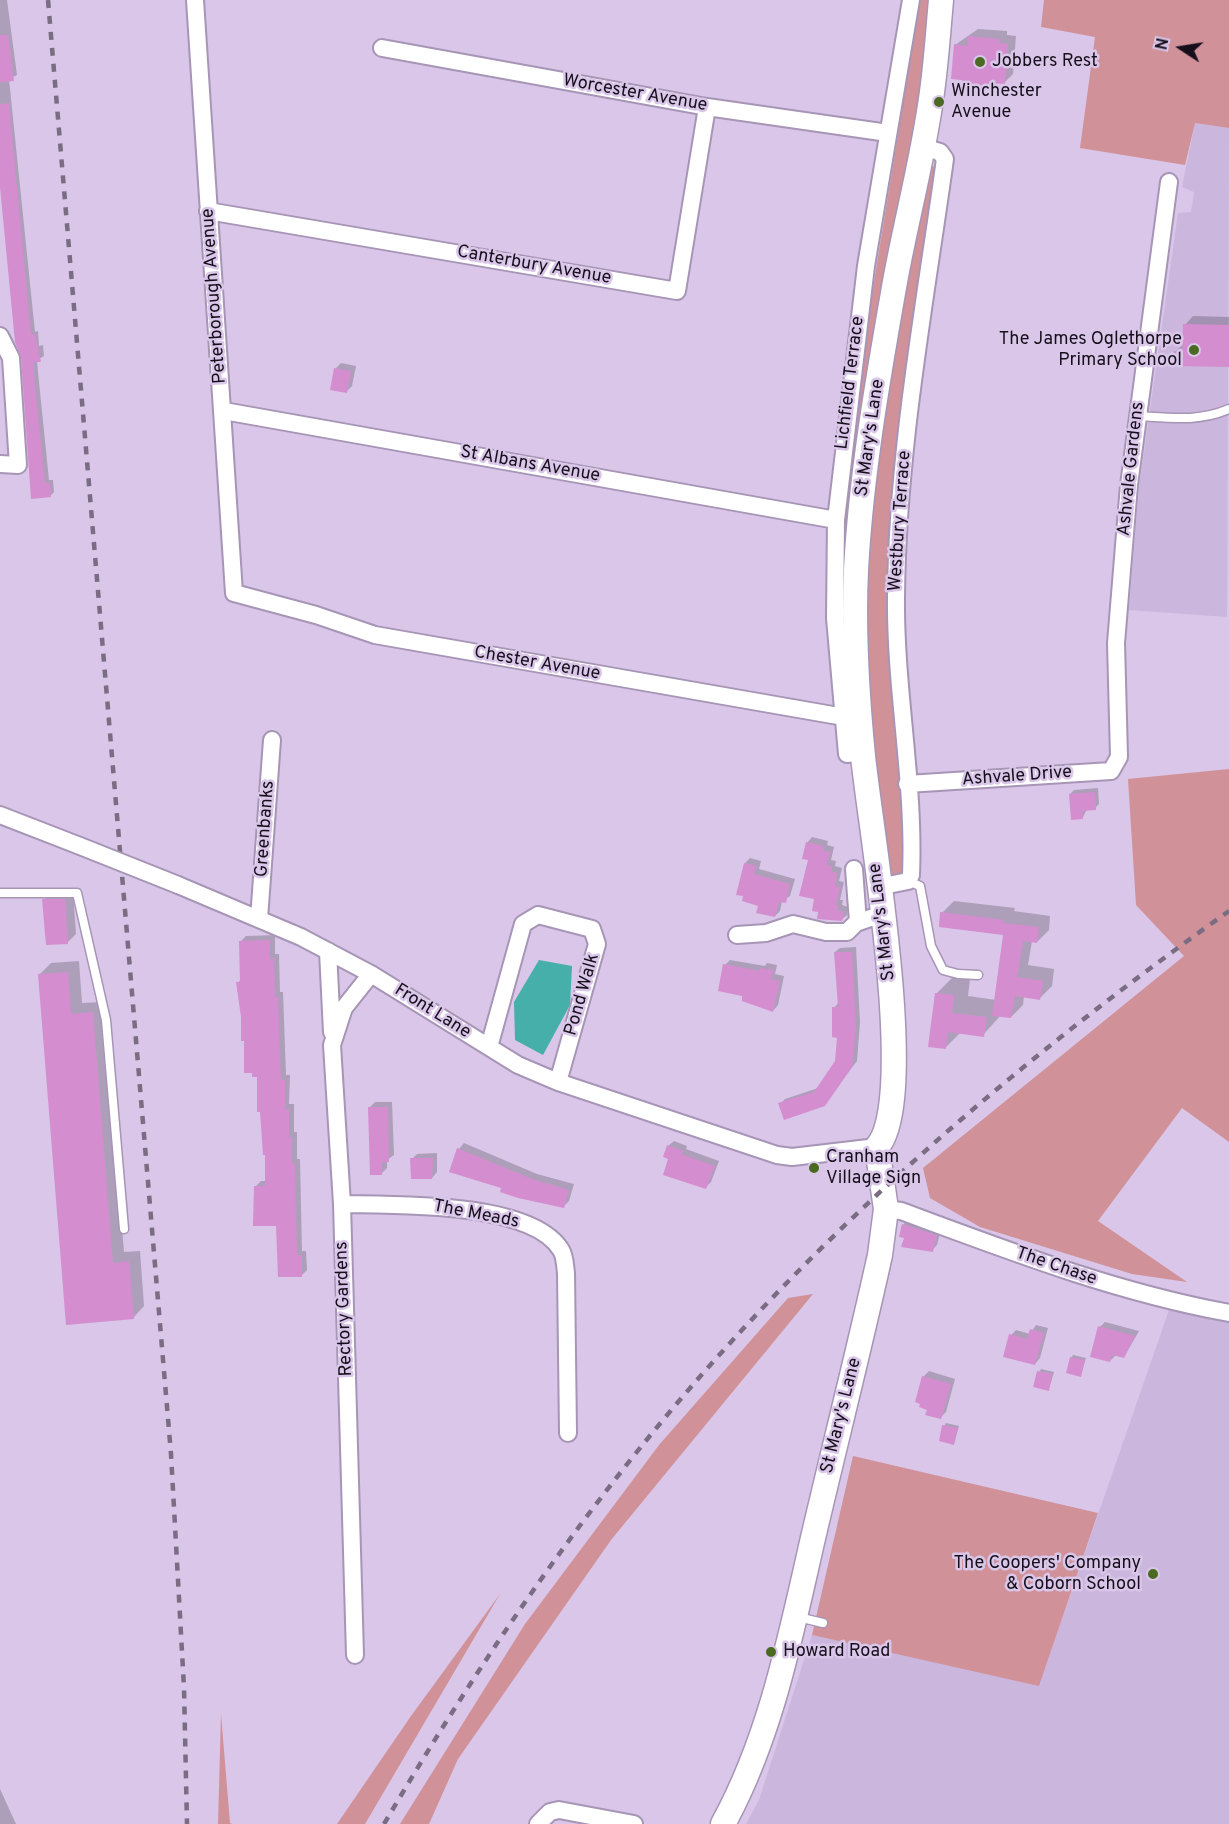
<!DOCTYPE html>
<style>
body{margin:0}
#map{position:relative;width:1229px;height:1824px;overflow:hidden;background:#d9c6e8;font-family:Overpass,sans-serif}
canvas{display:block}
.north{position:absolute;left:1151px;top:18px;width:60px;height:60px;-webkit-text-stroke:4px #d9c6e8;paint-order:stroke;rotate:282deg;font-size:16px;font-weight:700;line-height:24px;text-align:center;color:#160f1b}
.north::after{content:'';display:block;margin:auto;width:21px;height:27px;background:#160f1b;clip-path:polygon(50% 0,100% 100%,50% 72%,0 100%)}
</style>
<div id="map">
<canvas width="1229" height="1824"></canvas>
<div class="north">N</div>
</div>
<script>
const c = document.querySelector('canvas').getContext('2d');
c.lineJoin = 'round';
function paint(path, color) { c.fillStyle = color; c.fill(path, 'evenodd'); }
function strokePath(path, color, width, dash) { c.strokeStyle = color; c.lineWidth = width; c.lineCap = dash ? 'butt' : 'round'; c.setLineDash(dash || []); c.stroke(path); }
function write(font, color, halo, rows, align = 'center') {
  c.font = font + ' Overpass,sans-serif'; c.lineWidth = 5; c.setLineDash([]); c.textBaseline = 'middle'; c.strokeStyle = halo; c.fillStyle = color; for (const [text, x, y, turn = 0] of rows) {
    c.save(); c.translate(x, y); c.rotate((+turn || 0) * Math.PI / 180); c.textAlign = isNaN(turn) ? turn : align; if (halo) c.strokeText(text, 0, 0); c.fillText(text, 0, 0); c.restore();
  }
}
paint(new Path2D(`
 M 1195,123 L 1229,128 L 1227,617 L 1129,610 L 1139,487 L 1178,213 L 1191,212 L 1194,192 L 1182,187 Z
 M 1170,1307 L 1229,1318 L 1229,1824 L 746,1824 L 759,1800 L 812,1635 L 1039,1685 Z`), '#cbb6dd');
paint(new Path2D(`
 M 920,0 L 935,0 L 844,577 L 840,577 L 840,550 L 867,325 Z
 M 1044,0 L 1229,0 L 1229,128 L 1195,123 L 1185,165 L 1080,148 L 1095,37 L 1041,27 Z
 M 930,165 L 939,169 L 896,478 L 907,864 L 902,875 L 889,877 L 868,738 L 864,558 L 893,345 Z
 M 1229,769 L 1229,1142 L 1182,1108 L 1098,1221 L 1187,1282 L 1132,1274 L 980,1227 L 930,1198 L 923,1168 L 1184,956 L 1136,905 L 1128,779 Z
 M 813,1294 L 611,1540 L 458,1759 L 429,1824 L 400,1824 L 525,1624 L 659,1445 L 788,1298 Z
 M 853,1456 L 1098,1513 L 1039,1686 L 812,1635 Z
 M 500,1594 L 365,1824 L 337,1824 L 411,1716 Z
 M 221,1714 L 230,1823 L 232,1824 L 218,1824 Z`), '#d09199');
paint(new Path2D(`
 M 539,960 L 572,966 L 570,1005 L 543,1055 L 515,1040 L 514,1002 Z`), '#46afa9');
paint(new Path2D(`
 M 0,0 L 7,0 L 17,75 L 9,79 L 35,332 L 38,331 L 39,346 L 43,345 L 44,356 L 37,360 L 38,372 L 49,480 L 53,480 L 54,492 L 51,495 L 32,498 L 23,357 L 0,175 Z
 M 978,29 L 1007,31 L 1007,35 L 1016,36 L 1013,74 L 1004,83 L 998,82 L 989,94 L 963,78 L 955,45 Z
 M 1193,316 L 1229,317 L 1229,365 L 1175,352 L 1184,344 L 1185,325 Z
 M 341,363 L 356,366 L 352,386 L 347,391 L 336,368 Z
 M 1098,788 L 1099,804 L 1095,808 L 1087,809 L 1083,817 L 1070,794 L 1074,790 Z
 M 812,837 L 828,841 L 827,845 L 834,847 L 831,860 L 836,861 L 835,866 L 842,868 L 839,881 L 844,882 L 840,900 L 843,900 L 842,905 L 848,907 L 847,915 L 841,920 L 820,911 L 807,843 Z
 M 750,858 L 761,861 L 759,869 L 795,879 L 790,896 L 782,901 L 780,911 L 775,916 L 760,904 L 745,863 Z
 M 52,892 L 73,892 L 76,934 L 68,942 L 44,900 Z
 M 954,901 L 1015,908 L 1014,911 L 1050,916 L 1049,930 L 1037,942 L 1032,941 L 1028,965 L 1054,969 L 1052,986 L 1040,998 L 1024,996 L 1023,1005 L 1011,1017 L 1001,1015 L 983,1035 L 961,1032 L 945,1048 L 936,994 L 953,977 L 970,979 L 968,996 L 996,1000 L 1005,934 L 942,913 Z
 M 275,935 L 275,954 L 279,954 L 280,992 L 283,992 L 286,1075 L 290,1075 L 289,1104 L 294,1104 L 294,1132 L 297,1132 L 297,1159 L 300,1159 L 302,1251 L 306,1251 L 307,1270 L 301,1276 L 278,1225 L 255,1187 L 261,1181 L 266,1181 L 267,1153 L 259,1076 L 246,1039 L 238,983 L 241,979 L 241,941 L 246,936 Z
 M 856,947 L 860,1022 L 857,1061 L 825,1103 L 780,1104 L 785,1099 L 818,1088 L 836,1062 L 839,1036 L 834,1008 L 839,1002 L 835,952 L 840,948 Z
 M 730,960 L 765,966 L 767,963 L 777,965 L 775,974 L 784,976 L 778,1005 L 773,1011 L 744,995 L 725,965 Z
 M 79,961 L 82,1003 L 103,1002 L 124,1252 L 140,1251 L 144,1306 L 133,1318 L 67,1323 L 39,975 L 51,963 Z
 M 375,1102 L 392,1102 L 394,1155 L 387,1160 L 387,1168 L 382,1173 L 369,1108 Z
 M 674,1141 L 687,1146 L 686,1149 L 719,1161 L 711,1182 L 706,1187 L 668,1146 Z
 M 464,1143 L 537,1174 L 574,1184 L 569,1201 L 564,1206 L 451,1171 L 459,1149 Z
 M 437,1153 L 437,1172 L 432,1178 L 412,1159 L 417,1154 Z
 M 908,1219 L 941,1230 L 937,1245 L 932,1250 L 903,1246 L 905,1237 L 903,1225 Z
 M 1105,1322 L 1139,1331 L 1124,1357 L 1116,1355 L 1110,1361 L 1100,1327 Z
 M 1036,1325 L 1048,1328 L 1040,1358 L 1035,1364 L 1011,1335 L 1016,1330 L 1030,1334 Z
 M 1073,1355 L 1086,1358 L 1081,1375 L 1071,1358 Z
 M 1041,1369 L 1054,1372 L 1049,1389 L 1039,1372 Z
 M 929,1371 L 955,1379 L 946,1412 L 941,1417 L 929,1409 L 923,1377 Z
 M 946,1423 L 959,1426 L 954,1443 L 944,1426 Z
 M 0,1789 L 16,1824 L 0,1824 Z`), '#0003');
paint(new Path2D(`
 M 0,35 L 8,35 L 14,81 L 0,82 Z
 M 968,36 L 1000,39 L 999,43 L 1008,44 L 1005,84 L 991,83 L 990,95 L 960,96 L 962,80 L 951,79 L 954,44 L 968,46 Z
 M 9,103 L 31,335 L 35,334 L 41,362 L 34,362 L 34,376 L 44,473 L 45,483 L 50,483 L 51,497 L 31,499 L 21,357 L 15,342 L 0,187 L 0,104 Z
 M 1183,324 L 1229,325 L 1229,367 L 1174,366 L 1174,351 L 1182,352 Z
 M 334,368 L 351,371 L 347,393 L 330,390 Z
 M 1095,792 L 1096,810 L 1083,811 L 1083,819 L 1071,820 L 1069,794 Z
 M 806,842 L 824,846 L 823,851 L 830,852 L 827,865 L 832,866 L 831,871 L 837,873 L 835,886 L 840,887 L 836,905 L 838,906 L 837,910 L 844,912 L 842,921 L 817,919 L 818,912 L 812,911 L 814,899 L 799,896 L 808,860 L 802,859 Z
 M 744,863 L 756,866 L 754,874 L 790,884 L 786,903 L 779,902 L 775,917 L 756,913 L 758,906 L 742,901 L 743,896 L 736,895 Z
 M 42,899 L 65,899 L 68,944 L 46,945 Z
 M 940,912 L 1004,920 L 1003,923 L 1039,927 L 1037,943 L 1023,941 L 1017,977 L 1043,981 L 1040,1000 L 1015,996 L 1011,1018 L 992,1016 L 1003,935 L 939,927 Z
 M 270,940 L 270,959 L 274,958 L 275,997 L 278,997 L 281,1080 L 285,1080 L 285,1109 L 289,1109 L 289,1137 L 292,1137 L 292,1164 L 295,1164 L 297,1255 L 302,1255 L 302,1277 L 278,1277 L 276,1226 L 253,1226 L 254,1186 L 265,1186 L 265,1155 L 263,1155 L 260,1112 L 257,1112 L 257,1077 L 252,1077 L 252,1073 L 244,1073 L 244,1041 L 241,1041 L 241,1017 L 236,982 L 240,982 L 239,941 Z
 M 834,952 L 852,952 L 856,1027 L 852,1067 L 825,1106 L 784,1120 L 778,1103 L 814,1092 L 835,1061 L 837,1038 L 832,1037 L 832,1007 L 838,1007 Z
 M 723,964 L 760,971 L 760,968 L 773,970 L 771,979 L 780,981 L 773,1012 L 742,1001 L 742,996 L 718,991 Z
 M 68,972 L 71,1014 L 93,1012 L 113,1263 L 129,1261 L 134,1319 L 66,1325 L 38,974 Z
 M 935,993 L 954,995 L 952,1013 L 987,1017 L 984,1037 L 948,1032 L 946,1049 L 928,1047 Z
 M 368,1107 L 388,1107 L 389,1162 L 382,1162 L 382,1175 L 370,1175 Z
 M 667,1145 L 683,1151 L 681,1154 L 715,1166 L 706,1189 L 663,1175 L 668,1159 L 663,1157 Z
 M 457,1148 L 532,1179 L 569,1190 L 564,1208 L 518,1198 L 500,1192 L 501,1188 L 449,1172 Z
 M 410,1158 L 433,1158 L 432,1179 L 411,1179 Z
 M 902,1224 L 937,1235 L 933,1252 L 901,1247 L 904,1238 L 899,1237 Z
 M 1098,1326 L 1135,1336 L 1124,1358 L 1112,1355 L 1110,1362 L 1090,1357 Z
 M 1030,1329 L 1044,1333 L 1035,1365 L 1003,1357 L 1009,1334 L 1027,1339 Z
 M 1070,1357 L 1085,1360 L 1081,1377 L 1066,1373 Z
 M 1037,1371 L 1052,1374 L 1049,1391 L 1033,1387 Z
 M 922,1376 L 951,1384 L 941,1419 L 925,1415 L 927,1410 L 919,1407 L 920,1404 L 915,1402 Z
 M 942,1425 L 958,1428 L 954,1445 L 939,1441 Z`), '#d48dce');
const lane = new Path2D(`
 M 1138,416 C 1171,418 1199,422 1229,409
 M 908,881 L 920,886 L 931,946 L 943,970 L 958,974 L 978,975
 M 0,893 L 77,893 L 106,1020 L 124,1229
 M 798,1617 L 823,1623`);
const street = new Path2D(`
 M 195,0 L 234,593 L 316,615 L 375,635 L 844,717
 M 382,48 L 707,107 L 888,133
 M 208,211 L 677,291 L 707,107
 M 0,336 L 11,358 L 18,465 L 0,464
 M 224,411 L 836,520
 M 863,752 L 847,754 L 835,618 L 836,520 L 866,266 L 911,0
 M 907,784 L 1111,771 L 1119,757 L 1116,643 L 1129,485 L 1169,182
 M 0,815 L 80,846
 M 854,869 L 858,922
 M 178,885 L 301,937 L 371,974 L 518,1065 L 558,1082 L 777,1155 L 792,1157 L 877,1147
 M 878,887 L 908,881 L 911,875 C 915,783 895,690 896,598 C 897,451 925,304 945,159 L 940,152 L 922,147
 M 259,919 L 272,740
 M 737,935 L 766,933 L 793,924 L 826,932 L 847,932 L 856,923 L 882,914
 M 328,951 L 332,1032
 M 489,1047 L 523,924 L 538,915 L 592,929 L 597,944 L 558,1082
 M 342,1204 C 394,1205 531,1201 561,1250 C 565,1256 565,1266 566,1273 L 568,1433
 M 886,1209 L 901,1211 C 1009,1251 1115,1292 1229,1313
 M 355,1655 L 342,1204 L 332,1045 L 344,1008 L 371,974
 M 538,1824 L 550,1812 L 559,1810 L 634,1824`);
const secondary = new Path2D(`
 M 723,1824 C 771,1737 791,1634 813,1538 C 835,1444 859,1350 880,1255 L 886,1209 L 877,1147 C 919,1100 870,827 863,756 C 857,695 853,632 856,570 C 861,477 877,384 893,293 C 904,228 922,164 931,99 C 936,66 938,33 941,0`);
strokePath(lane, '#a795b6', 11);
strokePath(street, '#a795b6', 20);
strokePath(secondary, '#a795b6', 27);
strokePath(lane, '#fff', 8);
strokePath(street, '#fff', 16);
strokePath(secondary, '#fff', 24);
strokePath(new Path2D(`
 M 48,0 L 171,1454 L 184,1688 L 187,1824
 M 384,1824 C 467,1683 558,1546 663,1420 C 826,1224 1022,1058 1229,911`), '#796c83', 4.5, [8, 8]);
const streetBridge = new Path2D(`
 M 80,846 L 178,885`);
strokePath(streetBridge, '#a795b6', 20, []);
strokePath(streetBridge, '#fff', 16);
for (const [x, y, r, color] of [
 [980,62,6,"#496a20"],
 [939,102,6,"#496a20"],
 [1194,350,6,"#496a20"],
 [814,1168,6,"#496a20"],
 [1153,1574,6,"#496a20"],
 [771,1652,6,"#496a20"]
]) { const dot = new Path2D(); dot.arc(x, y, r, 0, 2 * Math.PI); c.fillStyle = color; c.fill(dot); strokePath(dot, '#d9c6e8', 2); }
write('18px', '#160f1b', '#d9c6e8', [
 ["Jobbers Rest",992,62],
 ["Winchester",951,92],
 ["Avenue",951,113],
 ["The James Oglethorpe",1182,340,"right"],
 ["Primary School",1182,361,"right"],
 ["Cranham",826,1158],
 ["Village Sign",826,1179],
 ["The Coopers' Company",1141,1564,"right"],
 ["& Coborn School",1141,1585,"right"],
 ["Howard Road",783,1652]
], 'left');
write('18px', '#160f1b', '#d9c6e8', [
 ["Worcester Avenue",635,94,10],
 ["Canterbury Avenue",534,266,10],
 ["Peterborough Avenue",215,296,-94],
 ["Lichfield Terrace",851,383,-83],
 ["St Mary's Lane",871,438,-82],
 ["St Albans Avenue",530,465,10],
 ["Ashvale Gardens",1132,469,-84],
 ["Westbury Terrace",901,521,-86],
 ["Chester Avenue",537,664,10],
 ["Ashvale Drive",1017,777,-4],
 ["Greenbanks",266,829,-86],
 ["St Mary's Lane",883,922,-97],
 ["Pond Walk",583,995,-74],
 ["Front Lane",432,1012,32],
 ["The Meads",476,1215,11],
 ["The Chase",1056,1267,19],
 ["Rectory Gardens",345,1309,-92],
 ["St Mary's Lane",842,1416,-76]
]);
</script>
